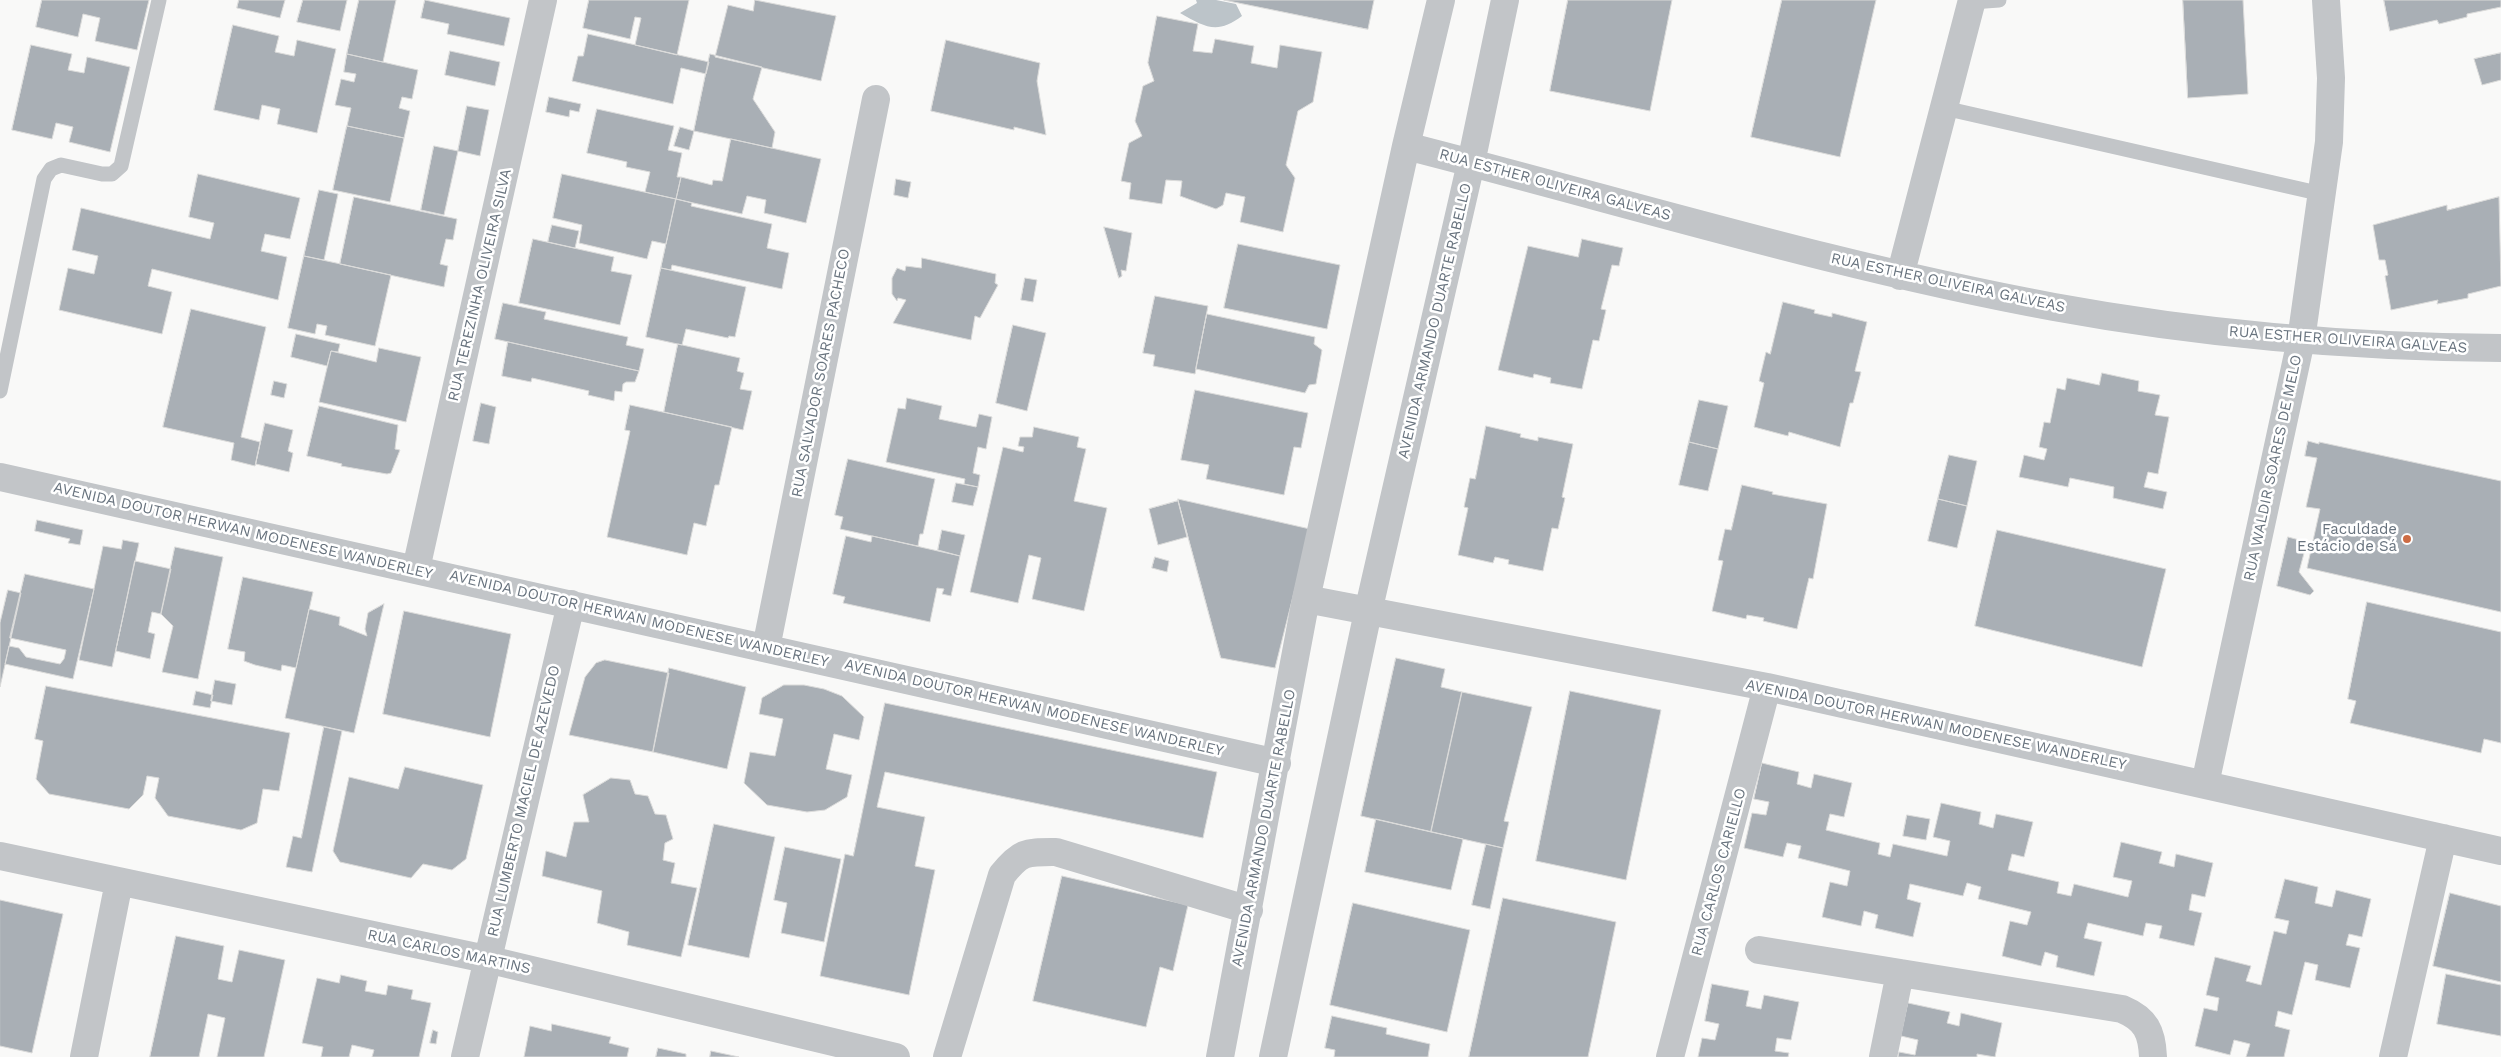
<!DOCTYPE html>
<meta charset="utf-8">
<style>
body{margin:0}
canvas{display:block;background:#f9f9f8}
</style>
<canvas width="2501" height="1057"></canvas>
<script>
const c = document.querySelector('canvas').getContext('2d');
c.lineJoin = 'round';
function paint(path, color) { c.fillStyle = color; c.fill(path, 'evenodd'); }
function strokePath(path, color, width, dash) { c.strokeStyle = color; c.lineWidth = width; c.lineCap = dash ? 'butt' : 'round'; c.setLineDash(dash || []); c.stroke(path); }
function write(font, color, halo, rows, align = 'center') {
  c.font = font + ' "Work Sans",sans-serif'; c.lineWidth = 5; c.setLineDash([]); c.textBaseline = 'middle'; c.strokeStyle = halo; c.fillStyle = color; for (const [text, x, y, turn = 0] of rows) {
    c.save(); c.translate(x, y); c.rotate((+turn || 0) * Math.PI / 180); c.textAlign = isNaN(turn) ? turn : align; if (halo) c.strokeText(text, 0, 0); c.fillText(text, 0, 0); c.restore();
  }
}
paint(new Path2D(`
 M 1196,0 L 1216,0 L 1236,4 L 1242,16 C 1217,35 1205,27 1180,13 L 1197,3 Z`), '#bcc4c9');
const building = new Path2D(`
 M 42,0 L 149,0 L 137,50 L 95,41 L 100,18 L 83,14 L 78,37 L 36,27 Z
 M 239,0 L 285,0 L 280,18 L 237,8 Z
 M 303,0 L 347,0 L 340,31 L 297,22 Z
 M 359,0 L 396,0 L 383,62 L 347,54 Z
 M 425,0 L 510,18 L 504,46 L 447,34 L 449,24 L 421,18 Z
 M 589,0 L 689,0 L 677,55 L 635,45 L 641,18 L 635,17 L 630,39 L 583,28 Z
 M 755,0 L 836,16 L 821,81 L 715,57 L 728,5 L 753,11 Z
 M 1224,0 L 1374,0 L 1368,29 Z
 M 1568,0 L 1672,0 L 1650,111 L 1550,91 Z
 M 1782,0 L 1876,0 L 1840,157 L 1751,137 Z
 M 2183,0 L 2243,0 L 2248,94 L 2188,98 Z
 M 2384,0 L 2501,0 L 2501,7 L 2467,14 L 2467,17 L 2439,24 L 2437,20 L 2390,31 Z
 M 1157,16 L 1198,24 L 1193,51 L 1212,53 L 1215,39 L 1254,46 L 1251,63 L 1277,68 L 1280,45 L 1322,52 L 1313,102 L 1298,111 L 1286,165 L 1295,178 L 1283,232 L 1240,222 L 1245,197 L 1226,193 L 1223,205 L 1216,209 L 1180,196 L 1182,181 L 1166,180 L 1162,204 L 1129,199 L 1131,183 L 1121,181 L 1129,143 L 1142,136 L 1135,121 L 1143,86 L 1154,81 L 1148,63 Z
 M 233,25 L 279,36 L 275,52 L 294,56 L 297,40 L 336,49 L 317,133 L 277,124 L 280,109 L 262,105 L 259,120 L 214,110 Z
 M 588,34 L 709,62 L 706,74 L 681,68 L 673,104 L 572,81 L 578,56 L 583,56 Z
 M 946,40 L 1040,63 L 1037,81 L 1046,135 L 1014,127 L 1014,130 L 931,111 Z
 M 31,45 L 72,54 L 68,70 L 84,73 L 87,57 L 130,67 L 110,152 L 69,142 L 73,127 L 56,123 L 52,139 L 12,130 Z
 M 450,51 L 500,62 L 495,86 L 445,75 Z
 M 2501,53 L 2501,80 L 2482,85 L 2474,59 Z
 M 347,54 L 418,70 L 412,99 L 402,97 L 399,108 L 410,111 L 404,138 L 347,126 L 351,108 L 335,105 L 341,79 L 354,82 L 356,74 L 344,72 Z
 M 710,54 L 762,67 L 753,99 L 775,132 L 772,148 L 694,131 Z
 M 549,97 L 581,104 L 579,112 L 570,110 L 569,117 L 546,112 Z
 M 467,106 L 489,110 L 480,156 L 458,151 Z
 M 597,109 L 674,126 L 668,150 L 682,153 L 677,177 L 681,177 L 676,199 L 645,192 L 650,172 L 626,167 L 627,162 L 587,153 Z
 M 347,126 L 404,138 L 390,202 L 333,190 Z
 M 680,127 L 694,131 L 689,150 L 674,146 Z
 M 731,139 L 821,159 L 806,223 L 764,213 L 766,200 L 747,196 L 742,214 L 676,199 L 681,177 L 712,185 L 713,180 L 722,181 Z
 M 434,146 L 458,151 L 444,215 L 421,210 Z
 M 198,174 L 300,198 L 290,239 L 265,234 L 261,251 L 287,257 L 278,300 L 152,269 L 148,286 L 172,292 L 162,334 L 59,310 L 68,268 L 94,274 L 98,256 L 72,250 L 81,208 L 210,239 L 214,223 L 189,217 Z
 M 562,174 L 676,199 L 666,244 L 652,241 L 647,259 L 579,243 L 582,225 L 553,218 Z
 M 896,179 L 911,182 L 908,198 L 894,195 Z
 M 319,190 L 338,194 L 324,260 L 304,256 Z
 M 354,197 L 457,219 L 453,240 L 446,239 L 440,264 L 448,266 L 444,287 L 340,264 Z
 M 2499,197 L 2501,286 L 2468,294 L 2468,298 L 2437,304 L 2438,300 L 2391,310 L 2385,276 L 2388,275 L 2385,260 L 2379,260 L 2373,225 L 2447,205 L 2447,210 Z
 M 676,199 L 692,203 L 691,206 L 772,224 L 767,248 L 789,253 L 782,289 L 672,265 L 671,270 L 661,268 Z
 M 552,225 L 579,231 L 575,248 L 548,242 Z
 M 1104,227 L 1132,233 L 1126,271 L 1121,270 L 1122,276 L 1119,278 Z
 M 533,239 L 614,257 L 611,271 L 632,275 L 620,325 L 519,303 Z
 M 1582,239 L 1623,248 L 1619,266 L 1612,265 L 1601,309 L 1606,310 L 1599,341 L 1593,340 L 1582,389 L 1550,383 L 1551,378 L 1534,374 L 1533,378 L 1498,370 L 1528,246 L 1578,257 Z
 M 1238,244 L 1340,265 L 1327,329 L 1224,308 Z
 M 304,256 L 391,275 L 375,346 L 325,335 L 327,326 L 317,324 L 315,334 L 288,328 Z
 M 922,258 L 996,274 L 995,283 L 998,285 L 980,318 L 975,316 L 971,340 L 893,323 L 906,300 L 898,298 L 897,301 L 892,294 L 892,278 L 897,268 L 905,271 L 906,266 L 921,268 Z
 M 661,268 L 746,287 L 735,337 L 729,336 L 728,338 L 686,329 L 682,345 L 646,337 Z
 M 1025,278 L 1037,280 L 1033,302 L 1021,300 Z
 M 1155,296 L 1208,306 L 1195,374 L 1153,366 L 1155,355 L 1143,353 Z
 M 1783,302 L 1815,310 L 1814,313 L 1832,317 L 1832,313 L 1867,322 L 1855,371 L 1861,372 L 1853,403 L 1850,403 L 1840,447 L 1789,432 L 1788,436 L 1754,427 L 1764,383 L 1759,381 L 1766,352 L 1770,354 Z
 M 503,303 L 546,312 L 544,319 L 628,337 L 626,345 L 644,349 L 639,371 L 495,339 Z
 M 191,309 L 266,327 L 241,437 L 260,442 L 255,466 L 231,460 L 234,443 L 163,427 Z
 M 1207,314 L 1315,337 L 1314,344 L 1322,350 L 1316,384 L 1309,385 L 1305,393 L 1196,369 Z
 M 1013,325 L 1046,333 L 1027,411 L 996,403 Z
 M 296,334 L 340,344 L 338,352 L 331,351 L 327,366 L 291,357 Z
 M 508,342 L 639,371 L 635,382 L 626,382 L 623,384 L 622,392 L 615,391 L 614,401 L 588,395 L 589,391 L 532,378 L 531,382 L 502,376 Z
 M 678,344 L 740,358 L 737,371 L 744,373 L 740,389 L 752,391 L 743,430 L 664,412 Z
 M 379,348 L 421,357 L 406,422 L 319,402 L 331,351 L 376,362 Z
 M 2102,373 L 2139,381 L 2138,391 L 2160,395 L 2155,415 L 2169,417 L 2158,474 L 2148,472 L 2144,487 L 2167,492 L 2163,509 L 2113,498 L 2114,487 L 2070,478 L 2068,487 L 2019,477 L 2024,455 L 2044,460 L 2047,449 L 2039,447 L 2044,422 L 2050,423 L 2057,388 L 2065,390 L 2067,378 L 2099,385 Z
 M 274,381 L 287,384 L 284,398 L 271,395 Z
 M 1195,390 L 1308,413 L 1301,448 L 1294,447 L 1284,495 L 1206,479 L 1209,465 L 1181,460 Z
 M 907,398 L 942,406 L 939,419 L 976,427 L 979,414 L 992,417 L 986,449 L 978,447 L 973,473 L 980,475 L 978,487 L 964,484 L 965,479 L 886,462 L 898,408 L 905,409 Z
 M 1699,400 L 1728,406 L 1718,449 L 1689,442 Z
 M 481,403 L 496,407 L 489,444 L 473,441 Z
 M 630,405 L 732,427 L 719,485 L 715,485 L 706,526 L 694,523 L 687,555 L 607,537 L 630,431 L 625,430 Z
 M 319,406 L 398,425 L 395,449 L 400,450 L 391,473 L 387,474 L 341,466 L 342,464 L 307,456 Z
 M 265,423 L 293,430 L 288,451 L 293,453 L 289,472 L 256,464 Z
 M 1486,426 L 1521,434 L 1520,437 L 1538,441 L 1538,437 L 1573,444 L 1562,497 L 1565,498 L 1558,529 L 1552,528 L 1543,571 L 1508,564 L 1509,560 L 1495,557 L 1493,563 L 1458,555 L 1468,508 L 1464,507 L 1470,478 L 1475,479 Z
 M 1034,427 L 1079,437 L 1077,447 L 1086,449 L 1074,501 L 1107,508 L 1084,611 L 1032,599 L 1041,558 L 1029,555 L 1018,603 L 970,592 L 1003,447 L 1023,452 L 1024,447 L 1018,446 L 1020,437 L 1032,437 Z
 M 2308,441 L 2319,444 L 2319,442 L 2501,481 L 2501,612 L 2307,568 L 2320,509 L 2306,507 L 2317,458 L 2305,456 Z
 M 1689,442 L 1718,449 L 1708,491 L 1679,485 Z
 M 1949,455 L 1977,461 L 1967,506 L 1938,499 Z
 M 848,459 L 935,479 L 923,534 L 920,534 L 918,546 L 840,529 L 843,517 L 835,515 Z
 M 956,483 L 978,487 L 973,506 L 952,502 Z
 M 1742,485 L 1773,492 L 1772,494 L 1827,504 L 1813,579 L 1809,578 L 1797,629 L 1763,621 L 1764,618 L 1747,615 L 1746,619 L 1712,611 L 1723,561 L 1718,560 L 1725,529 L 1731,530 Z
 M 1178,499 L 1310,529 L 1275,668 L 1221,658 Z
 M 1938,499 L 1967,506 L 1957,548 L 1928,541 Z
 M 1178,501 L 1187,537 L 1158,545 L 1149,509 Z
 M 37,520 L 83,530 L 80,545 L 68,543 L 70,539 L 35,531 Z
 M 942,530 L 965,535 L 960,556 L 938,550 Z
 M 1997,530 L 2166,569 L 2142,667 L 1975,626 Z
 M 846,536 L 871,542 L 872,536 L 960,556 L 951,596 L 942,594 L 944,589 L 937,588 L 930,622 L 843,603 L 845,597 L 833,594 Z
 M 2288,537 L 2307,542 L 2299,572 L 2314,591 L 2310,595 L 2277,586 Z
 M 123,540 L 139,543 L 112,667 L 79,660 L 103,546 L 121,549 Z
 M 175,547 L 223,557 L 198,679 L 162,672 L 173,626 L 161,614 Z
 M 1155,557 L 1169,561 L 1167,572 L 1152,568 Z
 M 135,561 L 171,569 L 161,614 L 152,612 L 148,632 L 155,634 L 150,659 L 116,651 Z
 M 25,574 L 94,589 L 73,679 L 5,664 L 9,646 L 19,648 L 26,657 L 60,664 L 64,659 L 66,650 L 10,638 Z
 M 243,577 L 313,592 L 296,668 L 282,665 L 281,671 L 255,665 L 244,661 L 245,652 L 228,649 Z
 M 8,590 L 21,593 L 0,687 L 0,623 Z
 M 2367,602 L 2501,632 L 2501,743 L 2484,739 L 2481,753 L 2350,723 L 2356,701 L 2348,699 Z
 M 384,604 L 354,733 L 285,718 L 309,609 L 340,617 L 339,625 L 367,636 L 365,629 L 368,613 Z
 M 404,611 L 511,634 L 490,737 L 383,714 Z
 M 1396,658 L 1445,669 L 1441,687 L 1462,692 L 1431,832 L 1361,816 Z
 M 605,660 L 669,673 L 653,752 L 569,735 L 585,677 L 596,663 Z
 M 669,668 L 746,687 L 727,769 L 653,752 Z
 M 215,680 L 236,684 L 232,705 L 211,701 Z
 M 784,685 L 804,685 L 824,689 L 842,696 L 864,717 L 859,740 L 834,734 L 826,769 L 852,775 L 847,797 L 825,810 L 807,812 L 767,805 L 744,783 L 750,752 L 775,756 L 783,719 L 759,714 L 762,698 Z
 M 46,686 L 290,733 L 279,791 L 263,789 L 257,823 L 241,830 L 168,816 L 155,798 L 159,778 L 147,776 L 143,795 L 129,809 L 49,794 L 36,779 L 43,741 L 35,739 Z
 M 196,691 L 213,695 L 210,708 L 193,705 Z
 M 1570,691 L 1661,710 L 1626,880 L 1536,861 Z
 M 1462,692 L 1532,707 L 1504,821 L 1509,822 L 1503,848 L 1431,832 Z
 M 885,703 L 1217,772 L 1203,838 L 885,772 L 877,807 L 925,817 L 915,866 L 935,870 L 909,995 L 820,976 L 845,854 L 853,856 Z
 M 324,727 L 342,731 L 312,872 L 286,867 L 293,836 L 301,838 Z
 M 1762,763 L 1799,772 L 1797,784 L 1811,788 L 1814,774 L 1852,783 L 1844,817 L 1830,814 L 1826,830 L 1880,843 L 1878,854 L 1890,857 L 1893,844 L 1947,856 L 1950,841 L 1933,837 L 1941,803 L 1981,812 L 1979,824 L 1993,828 L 1996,814 L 2033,822 L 2024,857 L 2012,854 L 2008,870 L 2059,882 L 2057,893 L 2071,896 L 2074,884 L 2128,897 L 2132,881 L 2113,877 L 2121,842 L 2162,852 L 2159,863 L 2174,867 L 2176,854 L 2213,863 L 2205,897 L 2192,894 L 2189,910 L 2202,913 L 2194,946 L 2159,938 L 2162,926 L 2146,923 L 2143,936 L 2088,923 L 2084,938 L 2102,942 L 2094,976 L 2056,967 L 2058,956 L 2045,952 L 2041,966 L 2002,956 L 2010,921 L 2027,925 L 2031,912 L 1978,899 L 1981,887 L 1967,883 L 1963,896 L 1910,884 L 1907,899 L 1921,903 L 1913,937 L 1875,928 L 1878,915 L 1864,911 L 1861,926 L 1822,917 L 1830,882 L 1847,886 L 1850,871 L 1798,858 L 1801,846 L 1787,843 L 1783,857 L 1744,848 L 1752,813 L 1766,815 L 1769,802 L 1754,799 Z
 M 405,767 L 483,785 L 466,859 L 452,870 L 423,864 L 411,878 L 340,862 L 333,851 L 349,777 L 398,789 Z
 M 611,778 L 630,780 L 635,794 L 648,796 L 655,814 L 666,815 L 673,839 L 665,843 L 663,860 L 675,863 L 671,883 L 697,888 L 681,957 L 627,945 L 629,932 L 597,923 L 602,891 L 542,876 L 546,851 L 566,857 L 574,822 L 589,822 L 583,795 Z
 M 1907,815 L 1930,819 L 1926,840 L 1903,836 Z
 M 1376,819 L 1463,839 L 1451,890 L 1365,872 Z
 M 714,824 L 775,837 L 749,958 L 688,945 Z
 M 1486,844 L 1503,848 L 1490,909 L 1472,905 Z
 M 785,847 L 841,859 L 824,942 L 781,933 L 787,903 L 774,900 Z
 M 1062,876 L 1188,905 L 1173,971 L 1160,967 L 1146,1027 L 1033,1001 Z
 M 2285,879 L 2318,887 L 2315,903 L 2332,907 L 2336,890 L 2371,899 L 2362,937 L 2349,934 L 2346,945 L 2360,948 L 2350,988 L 2315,980 L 2318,965 L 2305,962 L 2292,1015 L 2278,1011 L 2275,1026 L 2290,1030 L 2284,1057 L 2246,1057 L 2250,1044 L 2234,1040 L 2230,1055 L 2195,1046 L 2204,1008 L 2217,1011 L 2219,998 L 2206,995 L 2215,957 L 2251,966 L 2246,981 L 2261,985 L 2274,931 L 2286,934 L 2289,921 L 2275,918 Z
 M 2450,893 L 2501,906 L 2501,982 L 2433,966 Z
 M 1503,898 L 1616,922 L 1588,1057 L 1469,1057 Z
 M 0,900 L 63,914 L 32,1053 L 0,1046 Z
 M 1353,903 L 1470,930 L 1447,1032 L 1330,1005 Z
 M 176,936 L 224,946 L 218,979 L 232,982 L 239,950 L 285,960 L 264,1057 L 217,1057 L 225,1018 L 208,1014 L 199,1057 L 150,1057 Z
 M 2446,974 L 2501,985 L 2501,1036 L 2437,1024 Z
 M 341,975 L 367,981 L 365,991 L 386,995 L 388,985 L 413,990 L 411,999 L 431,1003 L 419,1057 L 372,1057 L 374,1050 L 352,1045 L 349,1057 L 321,1057 L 323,1047 L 302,1043 L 317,978 L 339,983 Z
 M 1712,984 L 1749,991 L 1746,1006 L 1761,1009 L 1764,995 L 1799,1002 L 1791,1040 L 1777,1038 L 1775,1051 L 1789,1053 L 1788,1057 L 1698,1057 L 1702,1038 L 1715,1040 L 1719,1024 L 1705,1021 Z
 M 1908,1003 L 1950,1012 L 1947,1023 L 1959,1026 L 1961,1013 L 2002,1023 L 1995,1057 L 1977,1054 L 1977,1057 L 1898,1057 L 1899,1052 L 1915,1055 L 1918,1040 L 1901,1036 Z
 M 1332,1016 L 1387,1028 L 1386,1034 L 1430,1044 L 1428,1057 L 1334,1057 L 1335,1050 L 1325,1048 Z
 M 552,1024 L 611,1037 L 609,1043 L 629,1048 L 627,1057 L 524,1057 L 530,1026 L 551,1031 Z
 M 433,1030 L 438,1032 L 436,1044 L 430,1043 Z
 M 658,1048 L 686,1054 L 686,1057 L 656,1057 Z
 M 711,1051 L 739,1057 L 710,1057 Z`);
paint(building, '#a9afb5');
strokePath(building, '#dbdbda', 1);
strokePath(new Path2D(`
 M 1972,2 L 1999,0
 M 1944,108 L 2322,194
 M 0,391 L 44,179 L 51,169 L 61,165 L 102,174 L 112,174 L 121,166 L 159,0`), '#c2c5c8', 15);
strokePath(new Path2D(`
 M 1406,146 C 1622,201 1836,267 2054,307 C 2201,334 2352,347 2501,348
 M 1900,276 L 1972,0
 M 0,477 L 1277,763
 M 416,569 L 543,0
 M 1306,599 L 1767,687 L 2501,851
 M 766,648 L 876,99
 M 2205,784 L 2301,340 L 2329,142 L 2331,78 L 2326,0
 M 0,856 L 486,959 L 896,1057
 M 1759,950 L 2122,1009 C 2146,1019 2152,1032 2153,1057
 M 84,1057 L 119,882
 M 465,1057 L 571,604
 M 947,1057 L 1002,875 C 1021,851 1026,852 1056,852 L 1249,910
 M 1220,1057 L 1306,599 L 1406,146 L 1441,0
 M 1273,1057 L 1368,612 L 1471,163 L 1505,0
 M 1670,1057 L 1767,687
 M 1883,1057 L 1900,973
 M 2393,1057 L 2443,838`), '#c2c5c8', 28);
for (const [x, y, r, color] of [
 [2407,539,5,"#cd6c44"]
]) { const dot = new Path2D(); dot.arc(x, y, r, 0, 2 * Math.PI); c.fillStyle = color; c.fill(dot); strokePath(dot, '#fff', 2); }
write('15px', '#68737e', '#fff', [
 ["RUA ESTHER OLIVEIRA GALVEAS",1555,185,15],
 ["RUA ESTHER OLIVEIRA GALVEAS",1948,283,12],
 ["RUA TEREZINHA OLIVEIRA SILVA",480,285,-77],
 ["AVENIDA ARMANDO DUARTE RABELLO",1435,321,-77],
 ["RUA ESTHER OLIVEIRA GALVEAS",2348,340,4],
 ["RUA SALVADOR SOARES PACHECO",821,373,-79],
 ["RUA WALDIR SOARES DE MELO",2273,468,-78],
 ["AVENIDA DOUTOR HERWAN MODENESE WANDERLEY",243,531,13],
 ["AVENIDA DOUTOR HERWAN MODENESE WANDERLEY",639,619,13],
 ["AVENIDA DOUTOR HERWAN MODENESE WANDERLEY",1034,708,13],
 ["AVENIDA DOUTOR HERWAN MODENESE WANDERLEY",1936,725,12],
 ["RUA LUMBERTO MACIEL DE AZEVEDO",524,801,-77],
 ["AVENIDA ARMANDO DUARTE RABELLO",1264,828,-79],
 ["RUA CARLOS CARIELLO",1719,872,-75],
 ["RUA CARLOS MARTINS",449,952,12]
]);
write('15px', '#68737e', '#fff', [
 ["Faculdade",2397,530],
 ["Estácio de Sá",2397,547]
], 'right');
</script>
